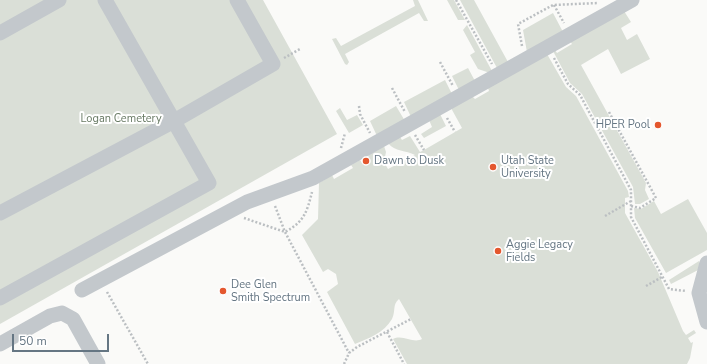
<!DOCTYPE html>
<style>
body{margin:0}
#map{position:relative;width:707px;height:364px;overflow:hidden;background:#fafaf8;font-family:"Nunito Sans",sans-serif}
canvas{display:block}
.scale{position:absolute;left:12px;top:334px;width:97px;height:18px;box-sizing:border-box;border:2px solid #657683;border-top:0;padding-left:5px;font-size:12px;line-height:14px;white-space:nowrap;color:#657683;-webkit-text-stroke:3px #fff;paint-order:stroke}
</style>
<div id="map">
<canvas width="707" height="364"></canvas>
<div class="scale">50 m</div>
</div>
<script>
const c = document.querySelector('canvas').getContext('2d');
c.lineJoin = 'round';
function paint(path, color) { c.fillStyle = color; c.fill(path, 'evenodd'); }
function strokePath(path, color, width, dash) { c.strokeStyle = color; c.lineWidth = width; c.lineCap = dash ? 'butt' : 'round'; c.setLineDash(dash || []); c.stroke(path); }
function write(font, color, halo, rows, align = 'center') {
  c.font = font + ' "Nunito Sans",sans-serif'; c.lineWidth = 4; c.setLineDash([]); c.textBaseline = 'middle'; c.strokeStyle = halo; c.fillStyle = color; for (const [text, x, y, turn = 0] of rows) {
    c.save(); c.translate(x, y); c.rotate((+turn || 0) * Math.PI / 180); c.textAlign = isNaN(turn) ? turn : align; if (halo) c.strokeText(text, 0, 0); c.fillText(text, 0, 0); c.restore();
  }
}
paint(new Path2D(`
 M 0,0 L 263,0 L 337,134 L 0,324 Z
 M 413,0 L 418,0 L 428,21 L 424,21 L 419,13 L 345,54 L 349,62 L 347,65 L 345,64 L 332,39 L 336,38 L 341,46 L 415,6 Z
 M 447,0 L 454,0 L 465,20 L 458,20 Z
 M 460,0 L 474,0 L 508,62 L 497,68 Z
 M 624,11 L 631,22 L 621,28 L 627,40 L 637,34 L 650,59 L 621,74 L 608,49 L 581,65 L 646,183 L 645,190 L 649,199 L 640,204 L 635,204 L 633,187 L 582,94 L 570,83 L 553,51 L 555,50 L 557,53 L 572,44 L 570,41 Z
 M 553,13 L 563,32 L 527,52 L 523,30 Z
 M 467,25 L 492,71 L 490,73 L 478,69 L 470,55 L 475,52 L 463,30 Z
 M 547,54 L 566,87 L 576,96 L 628,191 L 629,197 L 625,198 L 625,213 L 658,272 L 683,331 L 686,335 L 694,330 L 696,333 L 688,338 L 691,343 L 693,342 L 690,358 L 687,364 L 407,364 L 393,339 C 403,334 413,344 422,339 L 399,299 C 392,305 396,311 392,319 C 384,333 369,338 355,344 L 327,292 L 338,284 L 336,274 L 328,269 L 323,272 L 302,235 L 318,219 L 319,183 L 332,175 L 334,179 L 353,168 L 351,165 L 360,160 L 363,164 L 368,164 L 370,161 L 368,155 L 384,146 L 386,152 L 384,162 L 388,169 L 415,155 C 406,150 395,152 388,143 L 400,137 L 402,140 L 410,136 L 420,152 L 424,150 L 462,128 L 451,108 L 472,96 L 475,99 L 489,91 L 488,88 Z
 M 468,68 L 475,81 L 459,90 L 452,76 Z
 M 445,80 L 452,94 L 411,117 L 404,102 Z
 M 396,106 L 405,121 L 377,136 L 370,121 Z
 M 340,108 L 347,120 L 357,115 L 363,125 L 349,133 L 336,111 Z
 M 440,114 L 446,126 L 424,138 L 421,134 L 432,127 L 429,120 Z
 M 688,199 L 707,233 L 707,250 L 666,273 L 635,218 L 634,208 L 641,209 L 654,201 L 661,214 Z
 M 699,261 L 702,268 L 671,284 L 669,280 Z`), '#dadfd7');
strokePath(new Path2D(`
 M 456,0 L 492,64
 M 554,5 L 564,23
 M 522,46 L 518,24 L 553,5 L 598,3
 M 284,58 L 300,49
 M 554,58 L 568,84 L 580,95 L 631,190 L 631,217 L 669,289 L 686,291
 M 440,62 L 453,86
 M 392,88 L 405,112
 M 359,106 L 360,114 L 370,133
 M 609,112 L 656,198 L 640,208 L 631,206
 M 447,118 L 455,132
 M 415,135 L 424,150
 M 341,148 L 345,133
 M 275,206 L 285,232 L 349,353
 M 605,216 L 631,201
 M 244,218 L 285,232 C 304,222 307,212 312,192
 M 646,286 L 662,277
 M 107,292 L 148,364
 M 387,332 L 404,364
 M 344,364 L 349,353 L 357,347 L 411,319`), '#bbbfc2', 2.5, [2, 2]);
strokePath(new Path2D(`
 M 0,33 L 59,0
 M 0,213 L 174,121 L 273,64 L 237,0
 M 707,263 L 699,293 L 707,322
 M 82,290 L 247,202 L 313,178 L 632,0
 M 0,298 L 209,183 L 105,0
 M 0,344 L 50,316 L 62,313 L 73,319 L 98,364`), '#c3c8cc', 15);
for (const [x, y, r, color] of [
 [658,125,4,"#e4572e"],
 [366,161,4,"#e4572e"],
 [493,167,4,"#e4572e"],
 [498,251,4,"#e4572e"],
 [223,291,4,"#e4572e"]
]) { const dot = new Path2D(); dot.arc(x, y, r, 0, 2 * Math.PI); c.fillStyle = color; c.fill(dot); strokePath(dot, '#fff', 1.5); }
write('11px', '#687a64', '#fff', [
 ["Logan Cemetery",121,119]
]);
write('11px', '#657683', '#fff', [
 ["HPER Pool",650,125,"right"],
 ["Dawn to Dusk",374,161],
 ["Utah State",501,161],
 ["University",501,174],
 ["Aggie Legacy",506,245],
 ["Fields",506,258],
 ["Dee Glen",231,285],
 ["Smith Spectrum",231,298]
], 'left');
</script>
